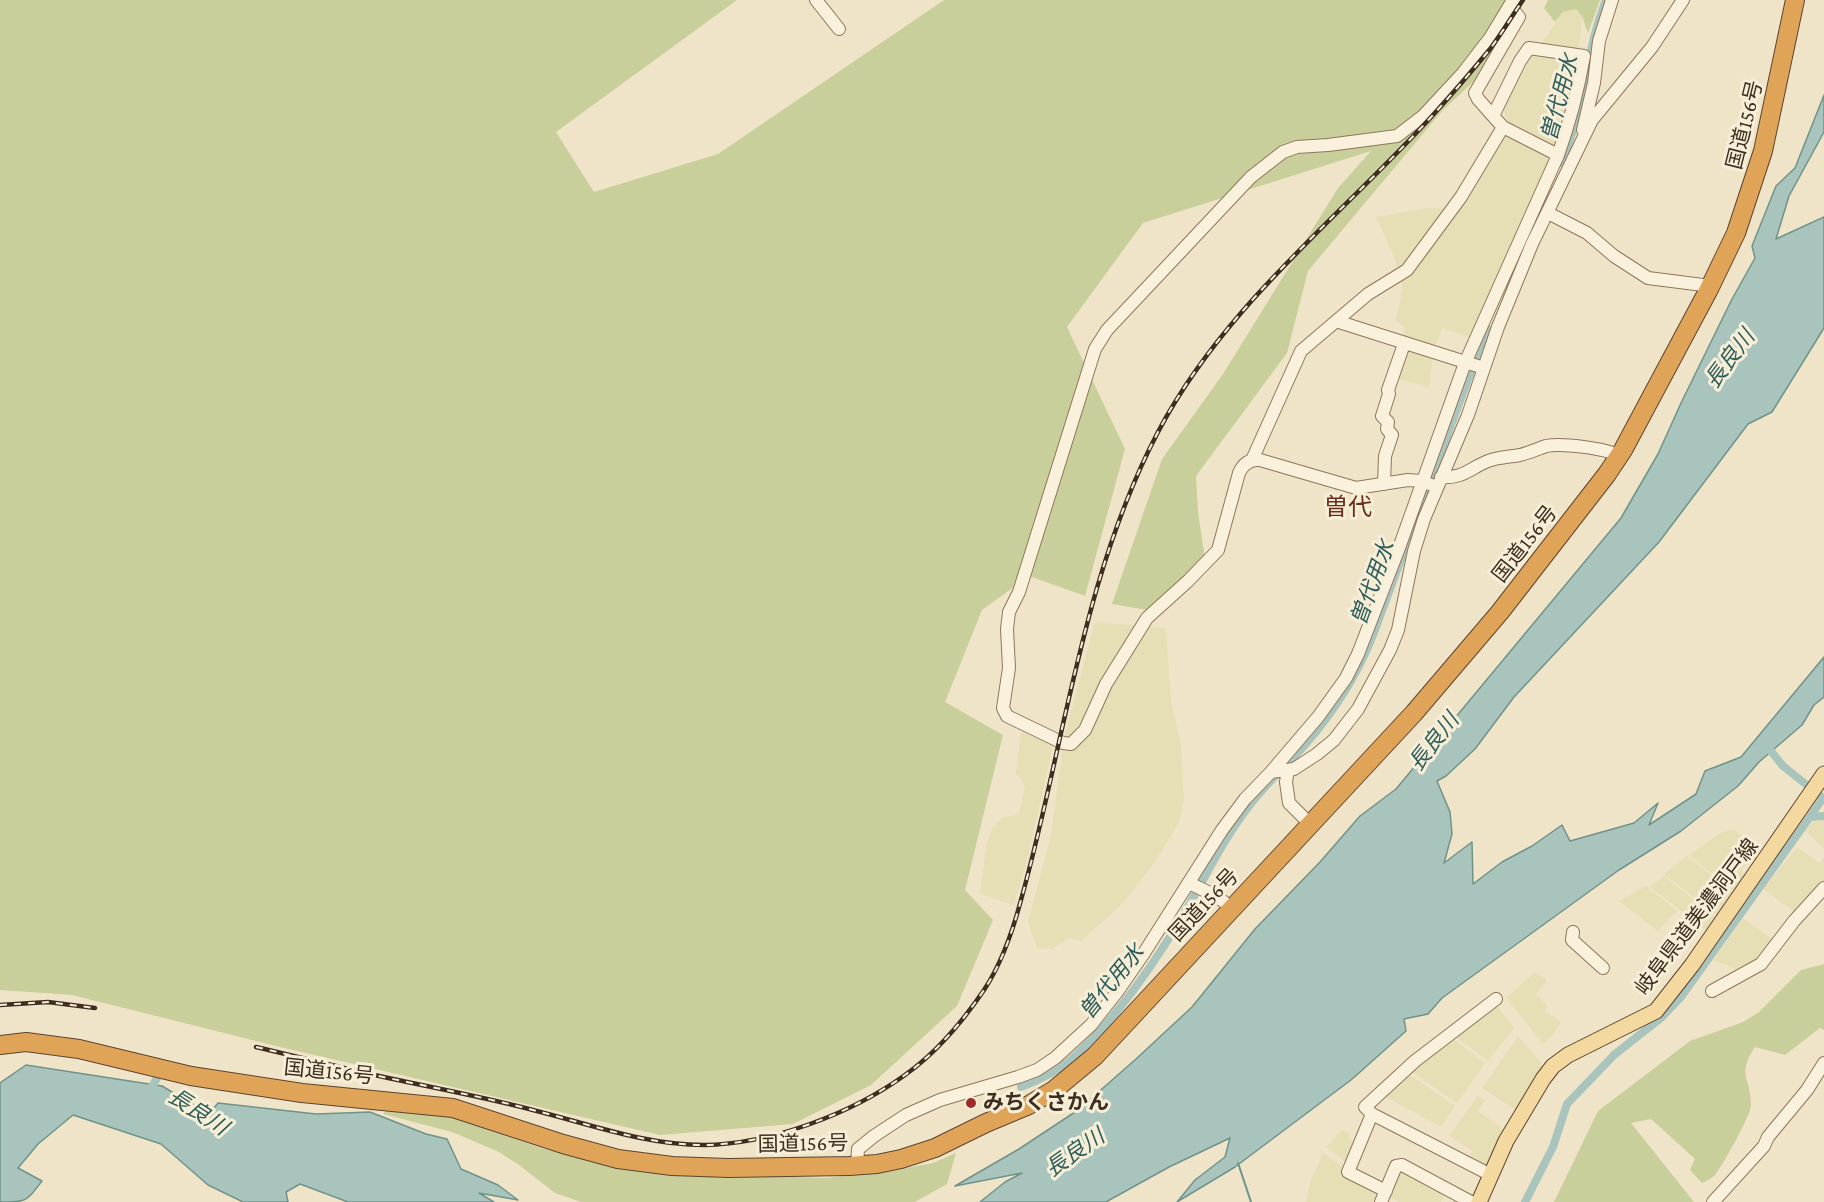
<!DOCTYPE html>
<meta charset="utf-8">
<style>
body{margin:0}
canvas{display:block;background:#f0e4c8}
</style>
<canvas width="1824" height="1202"></canvas>
<script>
const c = document.querySelector('canvas').getContext('2d');
c.lineJoin = 'round';
function paint(path, color) { c.fillStyle = color; c.fill(path, 'evenodd'); }
function strokePath(path, color, width, dash) { c.strokeStyle = color; c.lineWidth = width; c.lineCap = dash ? 'butt' : 'round'; c.setLineDash(dash || []); c.stroke(path); }
function write(font, color, halo, rows, align = 'center') {
  c.font = font + ' "Crimson Pro","Noto Sans JP",serif'; c.lineWidth = 6; c.setLineDash([]); c.textBaseline = 'middle'; c.strokeStyle = halo; c.fillStyle = color; for (const [text, x, y, turn = 0] of rows) {
    c.save(); c.translate(x, y); c.rotate((+turn || 0) * Math.PI / 180); c.textAlign = isNaN(turn) ? turn : align; if (halo) c.strokeText(text, 0, 0); c.fillText(text, 0, 0); c.restore();
  }
}
paint(new Path2D(`
 M 1576,9 L 1582,16 L 1577,77 L 1559,148 L 1471,338 L 1442,328 L 1434,350 L 1429,387 L 1395,378 L 1405,328 L 1396,320 L 1403,286 L 1395,259 L 1376,217 L 1427,208 L 1461,209 L 1484,166 L 1509,127 L 1503,106 L 1525,67 L 1563,12 Z
 M 1095,622 L 1166,628 L 1171,701 L 1181,745 L 1184,799 L 1179,823 L 1154,863 L 1125,901 L 1081,941 L 1070,938 L 1052,949 L 1037,948 L 1028,922 L 1051,835 L 1064,738 Z
 M 1021,732 L 1053,745 L 1029,852 L 1014,905 L 980,894 L 987,841 L 993,827 L 1002,818 L 1019,814 L 1025,786 L 1016,773 Z
 M 1824,818 L 1824,849 L 1806,831 L 1813,822 Z
 M 1733,829 L 1760,853 L 1755,860 L 1751,859 L 1741,871 L 1748,877 L 1736,893 L 1689,855 L 1720,833 Z
 M 1797,847 L 1819,863 L 1824,857 L 1824,884 L 1795,912 L 1763,889 Z
 M 1687,856 L 1735,894 L 1718,917 L 1664,874 Z
 M 1664,876 L 1717,919 L 1707,931 L 1650,887 Z
 M 1646,886 L 1677,911 L 1658,931 L 1619,901 Z
 M 1743,918 L 1774,940 L 1761,956 L 1735,970 L 1727,965 L 1713,961 Z
 M 1535,972 L 1547,980 L 1536,994 L 1548,1006 L 1545,1011 L 1561,1022 L 1552,1036 L 1543,1044 L 1506,998 Z
 M 1494,1005 L 1499,1008 L 1514,1028 L 1488,1061 L 1455,1036 L 1474,1024 Z
 M 1518,1037 L 1540,1061 L 1542,1067 L 1517,1111 L 1482,1088 Z
 M 1452,1038 L 1485,1063 L 1457,1103 L 1411,1071 Z
 M 1409,1074 L 1455,1106 L 1441,1127 L 1386,1097 Z
 M 1478,1096 L 1485,1100 L 1478,1111 L 1505,1130 L 1486,1169 L 1468,1160 L 1473,1151 L 1449,1136 Z
 M 1343,1129 L 1350,1135 L 1349,1138 L 1354,1145 L 1348,1163 L 1326,1147 Z
 M 1323,1153 L 1377,1192 L 1373,1202 L 1306,1202 L 1310,1183 Z
 M 1401,1169 L 1445,1194 L 1441,1202 L 1400,1202 L 1389,1197 L 1392,1191 L 1391,1189 Z`), '#e6deb5');
paint(new Path2D(`
 M 0,0 L 737,0 L 556,132 L 594,192 L 718,154 L 944,0 L 1524,0 L 1507,51 L 1442,111 L 1308,271 L 1287,353 L 1196,476 L 1198,512 L 1205,559 L 1147,610 L 1112,604 L 1162,459 L 1223,374 L 1338,188 L 1371,151 L 1143,223 L 1067,327 L 1125,449 L 1085,596 L 1029,576 L 982,610 L 945,702 L 1003,735 L 965,890 L 993,920 L 957,1006 L 871,1085 L 793,1124 L 660,1135 L 280,1047 L 72,995 L 0,990 Z
 M 1548,0 L 1600,0 L 1588,33 L 1582,16 L 1576,9 L 1563,12 L 1555,22 L 1544,8 Z
 M 1824,964 L 1824,1030 L 1820,1028 L 1785,1055 L 1755,1047 C 1736,1075 1751,1077 1751,1105 C 1751,1115 1722,1167 1714,1176 C 1711,1179 1706,1181 1702,1183 L 1690,1170 L 1695,1159 L 1651,1119 L 1631,1123 L 1694,1202 L 1554,1202 L 1598,1111 L 1690,1041 L 1743,1022 L 1759,1012 L 1801,970 Z
 M 387,1109 L 445,1115 L 544,1149 L 641,1172 L 825,1178 L 890,1171 L 933,1163 L 956,1153 L 947,1184 L 915,1202 L 581,1202 L 555,1193 L 519,1165 L 499,1152 L 452,1132 L 383,1114 Z`), '#c9cf9b');
const water = new Path2D(`
 M 1824,95 L 1824,132 L 1789,196 L 1776,239 L 1824,217 L 1824,328 L 1772,412 L 1748,424 L 1659,542 L 1514,697 L 1475,749 L 1446,776 L 1437,781 L 1450,812 L 1452,834 L 1444,863 L 1472,842 L 1473,884 L 1502,862 L 1532,846 L 1562,825 L 1570,841 L 1634,823 L 1658,803 L 1649,825 L 1696,794 L 1705,771 L 1741,757 L 1824,657 L 1824,697 L 1814,705 L 1802,725 L 1759,762 L 1738,786 L 1681,831 L 1619,870 L 1442,998 L 1428,1014 L 1404,1019 L 1406,1031 L 1351,1080 L 1235,1167 L 1177,1202 L 1195,1180 L 1225,1157 L 1230,1138 L 1169,1167 L 1106,1202 L 980,1202 L 1005,1182 L 1022,1173 L 955,1186 L 1019,1149 L 1078,1110 L 1136,1059 L 1192,1007 L 1255,929 L 1320,862 L 1360,816 L 1396,789 L 1621,518 L 1658,454 L 1681,403 L 1732,299 L 1755,258 L 1752,246 L 1776,186 L 1795,168 Z
 M 26,1065 L 162,1086 L 209,1114 L 218,1103 L 316,1114 L 370,1112 L 426,1134 L 447,1139 L 461,1169 L 498,1185 L 518,1200 L 479,1193 L 494,1202 L 348,1202 L 300,1184 L 286,1192 L 288,1202 L 243,1202 L 208,1185 L 161,1144 L 73,1115 L 38,1144 L 18,1168 L 42,1181 C 26,1202 27,1202 0,1202 L 0,1083 Z`);
paint(water, '#a9c4bc');
strokePath(water, '#6f938a', 1.5);
strokePath(new Path2D(`
 M 1238,1163 L 1251,1202`), '#6f938a', 2);
strokePath(new Path2D(`
 M 1561,163 C 1585,109 1585,53 1606,0
 M 1766,745 L 1783,766 L 1823,798 L 1810,817
 M 1021,1087 C 1037,1081 1056,1072 1069,1061 C 1115,1022 1160,956 1190,903 C 1209,870 1225,837 1249,806 C 1265,785 1286,766 1304,746 C 1333,713 1357,676 1373,635 L 1487,328
 M 148,1094 L 157,1078
 M 1525,1202 L 1553,1147 L 1567,1104 L 1614,1055 L 1662,1017 L 1681,997 L 1810,817 L 1824,816`), '#a9c4bc', 8);
const minor = new Path2D(`
 M 816,0 L 839,29
 M 1493,116 L 1478,99 L 1475,93 L 1519,17 L 1513,10 L 1515,1
 M 1583,130 L 1594,83 L 1599,41 L 1612,0
 M 1548,213 L 1587,233 L 1614,256 L 1648,278 L 1711,286
 M 1336,321 L 1484,368
 M 1252,460 L 1301,351 L 1368,294 L 1407,270 L 1461,197 L 1503,127
 M 1441,477 C 1463,479 1470,468 1488,461 C 1498,457 1509,457 1520,455 C 1529,453 1537,449 1546,446 C 1561,443 1606,448 1619,456
 M 1384,484 L 1385,456 L 1392,435 L 1387,429 L 1388,422 L 1382,416 L 1383,413 L 1389,394 L 1388,390 L 1404,344
 M 1437,487 L 1421,481 L 1408,480 L 1356,488 L 1260,460 C 1250,459 1243,464 1239,473 L 1218,550 L 1188,581 L 1147,618 L 1106,684 L 1085,730 L 1071,744 L 1063,743 L 1007,716 L 1003,708 L 1009,668 L 1007,629 L 1009,612 L 1019,592 L 1095,349 L 1107,330 L 1251,177 L 1283,152 L 1297,147 L 1328,145 L 1397,136 L 1423,116 L 1463,73 L 1490,38 L 1513,0
 M 1288,770 L 1286,782 L 1289,803 L 1310,824
 M 1271,772 L 1318,717 L 1346,678 L 1358,654 L 1399,548 L 1465,363 L 1558,155 C 1570,122 1578,90 1584,56 L 1529,48 L 1520,61 L 1493,116 L 1503,127 L 1558,155
 M 1189,883 L 1216,896 L 1232,908
 M 1573,932 L 1572,940 L 1603,968
 M 1712,991 L 1761,964 L 1794,921 L 1824,888
 M 1372,1114 L 1365,1107 L 1415,1061 L 1496,999
 M 857,1166 L 858,1149 L 874,1136 L 906,1115 L 940,1100 L 1018,1077 L 1037,1070 L 1055,1058 L 1091,1025 L 1117,992 L 1144,953 L 1222,830 L 1245,799 L 1271,772 L 1294,769 L 1317,754 L 1334,740 L 1358,709 L 1390,650 L 1398,630 L 1414,551 L 1424,519 L 1468,415 L 1498,327 L 1532,244 L 1592,120 L 1652,47 L 1683,0
 M 1386,1191 L 1348,1172 L 1372,1114 L 1491,1175
 M 1381,1202 L 1396,1166 L 1402,1165 L 1471,1202
 M 1713,1202 L 1764,1146 L 1768,1137 L 1807,1090 L 1824,1063`);
const major = new Path2D(`
 M 1479,1202 L 1506,1141 L 1543,1079 L 1553,1066 L 1568,1055 L 1656,1011 L 1692,965 L 1824,774`);
const highway = new Path2D(`
 M 0,1045 L 26,1042 L 79,1049 L 191,1076 L 302,1093 L 453,1108 L 563,1144 L 618,1159 L 672,1166 L 728,1168 L 849,1166 L 877,1164 L 901,1159 L 935,1148 L 986,1123 L 1029,1105 L 1054,1090 L 1095,1056 L 1414,713 L 1500,612 L 1607,474 L 1623,450 L 1709,289 L 1736,233 L 1763,151 L 1795,0`);
strokePath(minor, '#8d765c', 14);
strokePath(major, '#5b4430', 17);
strokePath(highway, '#5b4430', 20);
strokePath(minor, '#faf1dc', 12);
strokePath(major, '#f3d9a0', 15);
strokePath(highway, '#e0a458', 18);
const rail = new Path2D(`
 M 0,1005 L 48,1002 L 95,1008
 M 256,1047 C 291,1055 326,1064 361,1072 C 418,1085 476,1095 533,1110 C 589,1124 645,1145 704,1145 C 771,1144 851,1114 905,1075 C 936,1053 963,1021 984,990 C 1002,963 1013,930 1021,900 C 1065,743 1082,577 1158,432 C 1224,306 1339,218 1433,115 C 1452,94 1472,71 1490,49 C 1502,33 1512,16 1523,0`);
strokePath(rail, '#3d2e20', 4.5);
strokePath(rail, '#f7eed8', 2, [7]);
for (const [x, y, r, color] of [
 [971,1103,6,"#9e2a2b"]
]) { const dot = new Path2D(); dot.arc(x, y, r, 0, 2 * Math.PI); c.fillStyle = color; c.fill(dot); strokePath(dot, '#f7eed8', 2); }
write('21px', '#3d2e20', '#f7eed8', [
 ["国道156号",1745,125,-76],
 ["国道156号",1525,544,-52],
 ["国道156号",1204,905,-47],
 ["岐阜県道美濃洞戸線",1697,917,-53],
 ["国道156号",329,1072,6],
 ["国道156号",803,1144,-1]
]);
write('bold 21px', '#3d2e20', '#f7eed8', [
 ["みちくさかん",983,1103]
], 'left');
write('italic 22px', '#2f5d5a', '#f7eed8', [
 ["曽代用水",1560,98,-75],
 ["長良川",1730,359,-53],
 ["曽代用水",1373,583,-70],
 ["長良川",1434,742,-52],
 ["曽代用水",1112,982,-51],
 ["長良川",198,1112,33],
 ["長良川",1075,1153,-35]
]);
write('24px', '#6b2e1e', '#f7eed8', [
 ["曽代",1348,508]
]);
</script>
